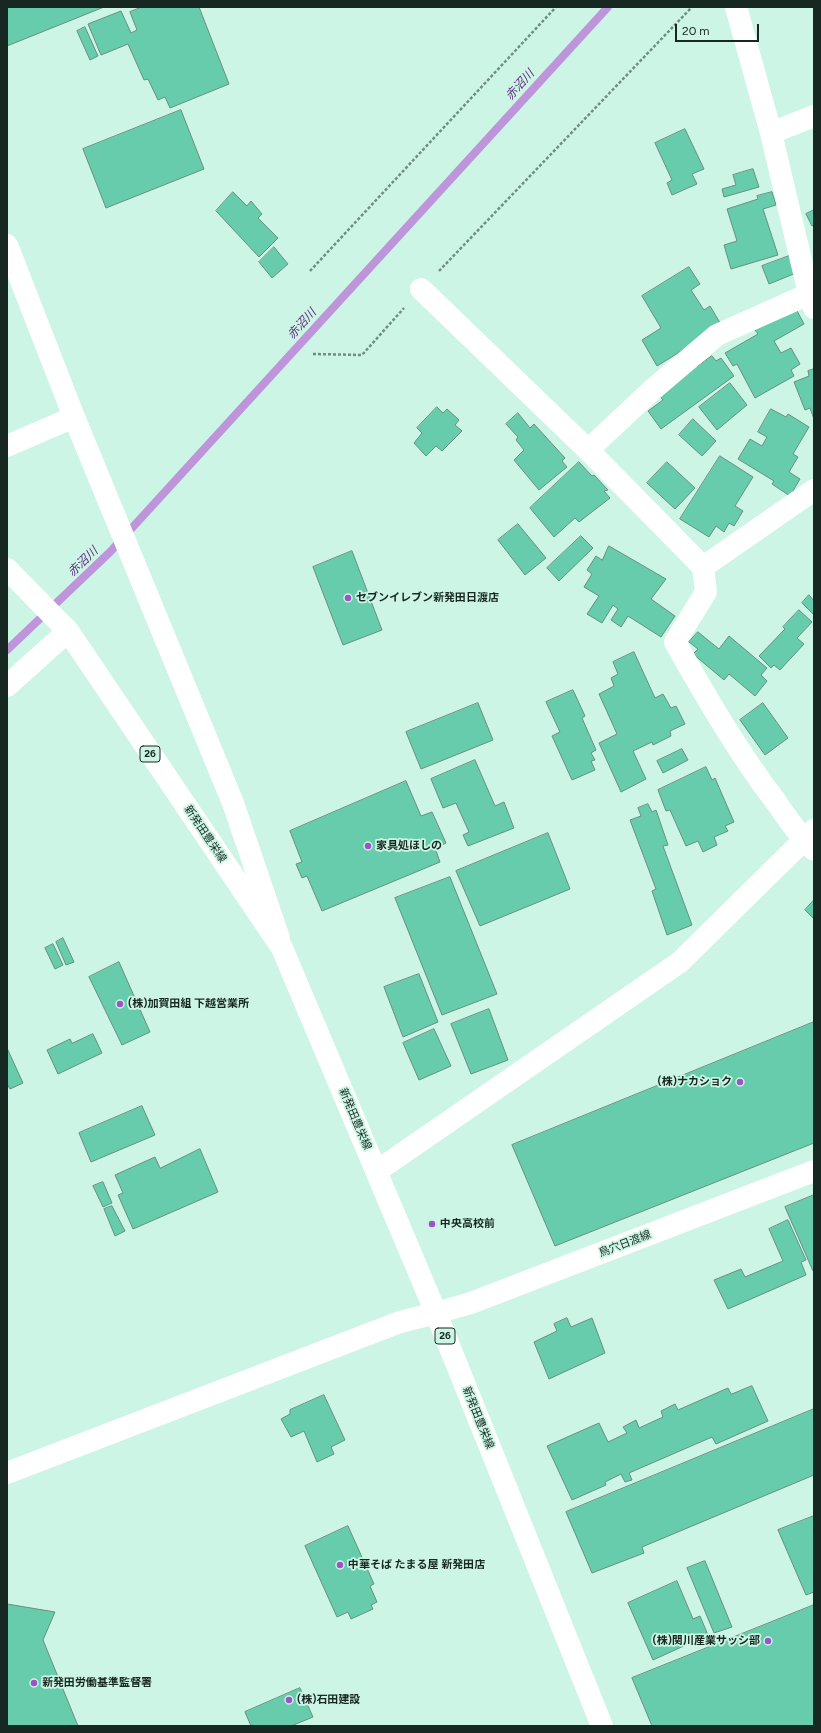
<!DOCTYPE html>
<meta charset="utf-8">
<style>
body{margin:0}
#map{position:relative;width:821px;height:1733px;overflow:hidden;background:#ccf5e5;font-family:Figtree,sans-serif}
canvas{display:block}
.frame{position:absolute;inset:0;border:8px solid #172721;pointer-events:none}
.scale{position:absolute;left:675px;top:24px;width:84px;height:18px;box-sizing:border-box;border:2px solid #172721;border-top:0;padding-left:5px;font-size:12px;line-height:14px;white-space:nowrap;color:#172721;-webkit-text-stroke:3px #ccf5e5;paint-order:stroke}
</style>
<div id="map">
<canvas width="821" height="1733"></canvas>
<div class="frame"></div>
<div class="scale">20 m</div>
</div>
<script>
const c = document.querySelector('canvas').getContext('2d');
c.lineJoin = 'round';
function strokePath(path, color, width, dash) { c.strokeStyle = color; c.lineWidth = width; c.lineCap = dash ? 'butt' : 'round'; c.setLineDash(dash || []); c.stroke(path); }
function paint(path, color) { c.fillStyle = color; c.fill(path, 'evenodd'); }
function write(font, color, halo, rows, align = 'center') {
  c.font = font + ' Figtree,"Noto Sans JP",sans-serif'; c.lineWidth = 3.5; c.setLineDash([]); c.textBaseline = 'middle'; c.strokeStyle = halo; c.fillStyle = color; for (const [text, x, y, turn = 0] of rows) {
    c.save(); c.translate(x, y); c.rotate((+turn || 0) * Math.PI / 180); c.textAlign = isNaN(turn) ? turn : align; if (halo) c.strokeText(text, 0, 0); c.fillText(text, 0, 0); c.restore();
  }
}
strokePath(new Path2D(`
 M 7,650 L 110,552 L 608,7`), '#be95da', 8);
const building = new Path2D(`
 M 7,7 L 104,7 L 7,46 Z
 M 142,7 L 199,7 L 229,84 L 170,108 L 165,97 L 158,100 L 148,79 L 144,80 L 128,44 L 101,55 L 88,24 L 121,11 L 131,33 L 137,30 L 130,12 Z
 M 85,27 L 98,56 L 90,60 L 77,31 Z
 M 181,110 L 204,169 L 106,208 L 83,149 Z
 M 685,129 L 704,169 L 692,174 L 697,184 L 672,195 L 667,183 L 672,180 L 655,143 Z
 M 753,169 L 759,187 L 724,197 L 722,189 L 736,185 L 733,175 Z
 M 233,192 L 247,206 L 251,201 L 262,214 L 258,218 L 278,238 L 259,257 L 216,211 Z
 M 772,192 L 776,205 L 763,209 L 778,255 L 731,269 L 724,245 L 737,241 L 727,209 L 758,199 L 757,196 Z
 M 814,210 L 814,225 L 812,226 L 806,214 Z
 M 274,247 L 288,264 L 272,278 L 259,262 Z
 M 789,256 L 796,273 L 769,284 L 762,266 Z
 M 689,267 L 700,284 L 691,290 L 704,310 L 710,306 L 722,326 L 657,366 L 642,340 L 661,328 L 642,296 Z
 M 795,307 L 804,324 L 774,341 L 781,353 L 791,348 L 800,364 L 791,370 L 794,376 L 755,398 L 737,364 L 733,366 L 725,353 L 758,334 L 755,330 Z
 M 712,356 L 716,361 L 721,358 L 734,376 L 661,429 L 648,411 L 663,400 L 659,395 Z
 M 814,369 L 814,419 L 810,408 L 805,410 L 794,382 L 809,376 L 808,371 Z
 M 730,383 L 747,405 L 717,430 L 699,407 Z
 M 437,407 L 443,413 L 447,409 L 459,420 L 455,425 L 462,431 L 442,451 L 436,446 L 426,456 L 414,443 L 422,433 L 417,428 Z
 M 771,409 L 786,417 L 788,414 L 809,427 L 793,454 L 798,457 L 789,472 L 800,479 L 790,496 L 772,484 L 774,481 L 738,459 L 750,439 L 762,446 L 767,437 L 758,432 Z
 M 518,413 L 530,428 L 534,424 L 565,458 L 562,461 L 567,467 L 539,490 L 514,460 L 524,450 L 516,440 L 518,437 L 506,424 Z
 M 693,419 L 716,441 L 702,456 L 679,435 Z
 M 720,456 L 753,477 L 735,506 L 743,511 L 734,526 L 729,523 L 724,532 L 716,526 L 709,537 L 680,519 Z
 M 579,462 L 592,476 L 594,475 L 608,490 L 604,491 L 610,498 L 579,522 L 575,518 L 554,537 L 530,508 Z
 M 667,462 L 695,488 L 675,509 L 647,483 Z
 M 518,524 L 546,558 L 525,575 L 498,540 Z
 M 581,536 L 593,548 L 559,581 L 547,568 Z
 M 609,546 L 666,579 L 651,599 L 675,616 L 661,637 L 628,616 L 621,627 L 611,620 L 618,609 L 613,605 L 602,623 L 587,614 L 599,596 L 584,587 L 592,574 L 587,570 L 596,556 L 602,560 Z
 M 352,551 L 382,630 L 343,645 L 313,567 Z
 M 809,595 L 814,601 L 814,615 L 802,603 Z
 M 799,610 L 812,622 L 797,638 L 804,644 L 780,670 L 774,665 L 771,668 L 759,656 L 785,629 L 783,627 Z
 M 698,632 L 719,649 L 729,636 L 767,668 L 761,675 L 767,681 L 755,696 L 729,674 L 724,680 L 693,654 L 698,649 L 689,642 Z
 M 634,652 L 655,698 L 663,694 L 671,708 L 676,706 L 685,724 L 670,731 L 671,736 L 653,745 L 652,742 L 633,751 L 646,779 L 621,792 L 599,743 L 617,734 L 599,694 L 614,686 L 611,678 L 618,674 L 613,662 Z
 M 573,690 L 585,716 L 582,718 L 596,750 L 591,753 L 595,760 L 591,761 L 595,770 L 572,780 L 552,736 L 560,732 L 546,702 Z
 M 478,703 L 493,740 L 421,769 L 406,732 Z
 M 763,703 L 788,738 L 765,755 L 740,720 Z
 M 682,749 L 688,760 L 663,773 L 657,761 Z
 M 475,760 L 495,806 L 504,802 L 514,828 L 468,846 L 463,835 L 469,832 L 456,803 L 443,808 L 431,779 Z
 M 706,767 L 712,780 L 715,778 L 734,822 L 725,826 L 728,831 L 714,837 L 717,845 L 703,852 L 698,841 L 686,846 L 670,810 L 666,811 L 658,790 Z
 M 406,781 L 421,816 L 432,812 L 446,843 L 435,848 L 440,862 L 322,911 L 307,876 L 302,878 L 296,864 L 302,862 L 290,831 Z
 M 648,804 L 652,812 L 656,810 L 668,845 L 663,846 L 692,925 L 667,935 L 652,891 L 656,889 L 630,820 L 641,816 L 638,808 Z
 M 548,833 L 570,889 L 480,926 L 456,871 Z
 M 450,877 L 497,994 L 442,1015 L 395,898 Z
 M 814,900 L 814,919 L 805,910 Z
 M 63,938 L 74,962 L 66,965 L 56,942 Z
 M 53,944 L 63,965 L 55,969 L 45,948 Z
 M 119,962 L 150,1032 L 122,1045 L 89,977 Z
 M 419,974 L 438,1022 L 403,1037 L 384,987 Z
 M 489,1009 L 508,1060 L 471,1074 L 451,1024 Z
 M 814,1022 L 814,1143 L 555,1246 L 512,1145 Z
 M 434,1029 L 451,1066 L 419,1080 L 403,1043 Z
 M 93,1034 L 102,1053 L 58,1074 L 47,1050 L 70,1039 L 72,1043 Z
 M 7,1048 L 23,1083 L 10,1089 L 7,1084 Z
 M 142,1106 L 155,1135 L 91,1162 L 79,1133 Z
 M 200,1149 L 218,1192 L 133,1229 L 118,1195 L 123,1193 L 115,1175 L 155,1157 L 160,1168 Z
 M 103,1182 L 112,1203 L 103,1207 L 93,1186 Z
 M 814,1195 L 814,1270 L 813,1271 L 785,1207 Z
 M 112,1206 L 125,1231 L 115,1236 L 104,1209 Z
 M 788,1220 L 806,1260 L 801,1262 L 806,1275 L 728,1309 L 714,1280 L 741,1269 L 745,1277 L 783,1261 L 769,1229 Z
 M 567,1318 L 571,1327 L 592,1318 L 605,1353 L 549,1379 L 534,1342 L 557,1331 L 554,1324 Z
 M 752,1386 L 768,1421 L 716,1444 L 712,1437 L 629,1473 L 632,1480 L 625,1482 L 621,1474 L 605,1482 L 606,1485 L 572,1500 L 547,1446 L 599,1423 L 608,1442 L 627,1433 L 623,1427 L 636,1420 L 639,1428 L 663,1417 L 661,1411 L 675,1404 L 678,1410 L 728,1388 L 731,1394 Z
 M 324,1395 L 345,1440 L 331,1447 L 334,1454 L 317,1462 L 304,1431 L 291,1437 L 281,1419 L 290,1414 L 290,1410 Z
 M 814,1409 L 814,1475 L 642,1547 L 644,1553 L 592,1573 L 566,1512 Z
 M 814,1516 L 814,1592 L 806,1595 L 778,1530 Z
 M 348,1526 L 374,1584 L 370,1586 L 377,1602 L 371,1605 L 373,1609 L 351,1619 L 348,1612 L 337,1617 L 305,1546 Z
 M 705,1561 L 732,1627 L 714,1633 L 687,1568 Z
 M 677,1581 L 693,1619 L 700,1616 L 708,1635 L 653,1660 L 628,1603 Z
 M 7,1604 L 55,1612 L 43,1640 L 78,1726 L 7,1726 Z
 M 814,1605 L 814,1726 L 652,1726 L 632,1678 Z
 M 300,1688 L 313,1717 L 291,1726 L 251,1726 L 245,1712 Z`);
paint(building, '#67ccab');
strokePath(building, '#688f81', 1);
strokePath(new Path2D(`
 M 310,271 L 556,7
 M 439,271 L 692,7
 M 313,354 L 362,355 L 404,308`), '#708d82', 2.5, [3, 2]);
strokePath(new Path2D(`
 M 736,7 L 771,133 L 809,294 L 814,308
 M 771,133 L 814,116
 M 421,289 L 588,450 L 703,567 L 814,490
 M 7,446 L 74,417
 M 588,450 L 651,391 L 717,335 L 809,294
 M 703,567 L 706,592 L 675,642 C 706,697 738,752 776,802 C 788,819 799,836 814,850
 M 7,686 L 68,631
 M 377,1171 L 680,962 L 814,830`), '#fff', 22);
strokePath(new Path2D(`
 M 7,245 L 74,417 L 233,803 L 279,938
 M 7,1473 L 400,1322 L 436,1313`), '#fff', 22);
strokePath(new Path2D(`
 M 436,1313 L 471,1303 L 814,1171`), '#fff', 22);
strokePath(new Path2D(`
 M 7,569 L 68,631 L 282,948 L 436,1313 L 602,1726`), '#fff', 22);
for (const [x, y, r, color] of [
 [348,598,4,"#9b53c7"],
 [368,846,4,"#9b53c7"],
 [120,1004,4,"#9b53c7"],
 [740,1082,4,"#9b53c7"],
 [432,1224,4,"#9b53c7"],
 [340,1565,4,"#9b53c7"],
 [768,1641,4,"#9b53c7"],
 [34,1683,4,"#9b53c7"],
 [289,1700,4,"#9b53c7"]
]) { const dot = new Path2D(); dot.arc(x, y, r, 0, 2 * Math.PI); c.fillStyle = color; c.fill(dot); strokePath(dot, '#ccf5e5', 1.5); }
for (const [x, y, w] of [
 [150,754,20],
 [445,1336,20]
]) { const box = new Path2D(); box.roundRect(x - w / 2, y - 8, w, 16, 3); c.fillStyle = '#ccf5e5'; c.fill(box); strokePath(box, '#172721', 1); }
write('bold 10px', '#172721', null, [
 ["26",150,754],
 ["26",445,1336]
]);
write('bold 11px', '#172721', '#ccf5e5', [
 ["セブンイレブン新発田日渡店",356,598],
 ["家具処ほしの",376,846],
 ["(株)加賀田組 下越営業所",128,1004],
 ["(株)ナカショク",732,1082,"right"],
 ["中央高校前",440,1224],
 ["中華そば たまる屋 新発田店",348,1565],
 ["(株)関川産業サッシ部",760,1641,"right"],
 ["新発田労働基準監督署",42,1683],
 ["(株)石田建設",297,1700]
], 'left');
write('11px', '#172721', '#ccf5e5', [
 ["新発田豊栄線",205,834,56],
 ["新発田豊栄線",355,1119,67],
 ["鳥穴日渡線",625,1244,-21],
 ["新発田豊栄線",478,1418,68]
]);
write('italic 12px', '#612d7e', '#ccf5e5', [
 ["赤沼川",520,85,-48],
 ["赤沼川",302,324,-48],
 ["赤沼川",83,562,-44]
]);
</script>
